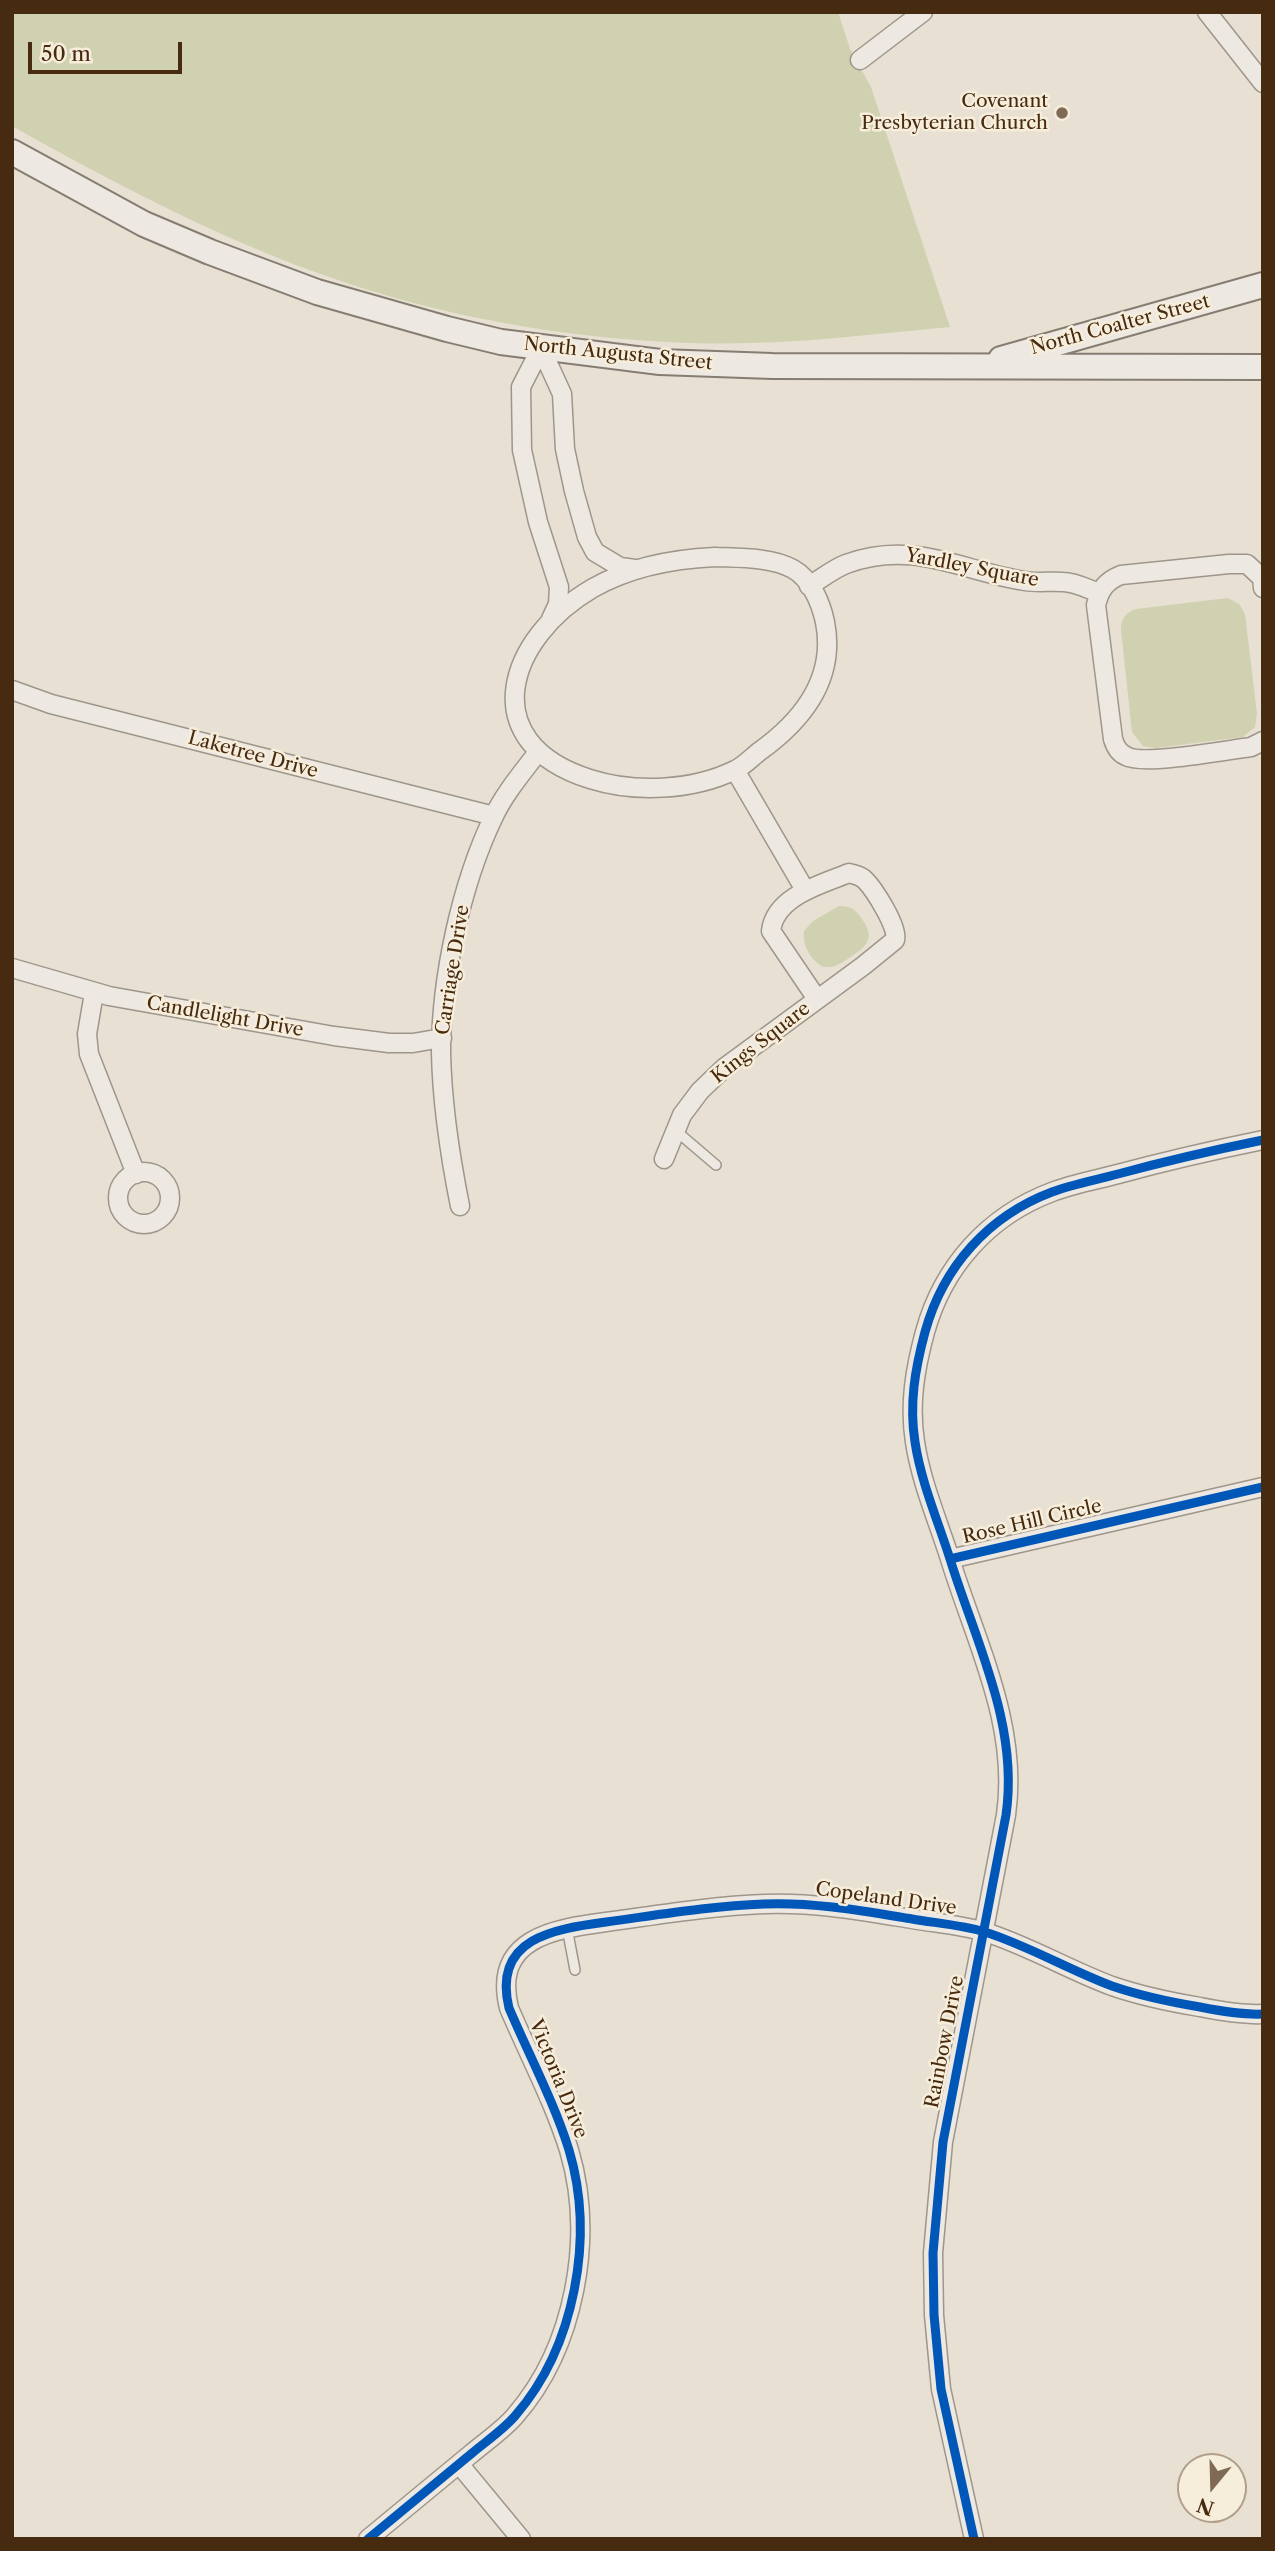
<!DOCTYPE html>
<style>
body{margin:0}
#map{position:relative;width:1275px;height:2551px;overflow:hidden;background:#e8e0d2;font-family:"Libre Caslon Text",serif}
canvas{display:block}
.frame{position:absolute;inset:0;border:14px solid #472b11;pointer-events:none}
.north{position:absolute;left:1177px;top:2453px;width:70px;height:70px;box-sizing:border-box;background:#f7eddb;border:2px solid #b19f8a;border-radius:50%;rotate:199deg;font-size:19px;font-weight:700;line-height:28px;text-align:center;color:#472b11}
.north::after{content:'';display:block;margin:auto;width:24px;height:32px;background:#7f6a55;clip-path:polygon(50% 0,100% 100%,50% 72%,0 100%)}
.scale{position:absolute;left:28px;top:42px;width:154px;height:32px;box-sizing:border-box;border:4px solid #472b11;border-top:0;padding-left:9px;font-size:21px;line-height:24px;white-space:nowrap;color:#472b11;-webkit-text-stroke:5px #f7eddb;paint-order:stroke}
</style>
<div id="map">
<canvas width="1275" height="2551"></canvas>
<div class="frame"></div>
<div class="north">N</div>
<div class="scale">50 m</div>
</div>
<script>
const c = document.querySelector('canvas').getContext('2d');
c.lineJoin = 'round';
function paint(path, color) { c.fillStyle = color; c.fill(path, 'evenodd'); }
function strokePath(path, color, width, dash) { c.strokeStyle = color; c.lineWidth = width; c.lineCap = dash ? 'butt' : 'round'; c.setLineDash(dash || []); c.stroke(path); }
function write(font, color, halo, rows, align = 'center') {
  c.font = font + ' "Libre Caslon Text",serif'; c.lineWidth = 5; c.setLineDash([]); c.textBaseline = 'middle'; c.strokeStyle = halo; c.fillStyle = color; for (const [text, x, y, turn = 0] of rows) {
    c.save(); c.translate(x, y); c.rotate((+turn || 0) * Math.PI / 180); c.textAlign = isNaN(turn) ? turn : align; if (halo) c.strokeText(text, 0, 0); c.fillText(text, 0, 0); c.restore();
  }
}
paint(new Path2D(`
 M 12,12 L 838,12 L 850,49 L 871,87 L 950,327 C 864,335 778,346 691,343 C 593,340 493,325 399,299 C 262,261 135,195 12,126 Z
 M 1228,598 L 1239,604 L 1245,614 L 1257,714 L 1255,727 L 1243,737 L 1155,748 L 1143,746 L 1132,732 L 1121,630 C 1120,620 1126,612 1136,609 Z
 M 839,906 C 851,906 855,909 862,919 C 876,939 867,946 849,958 C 840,964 834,968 823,967 C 811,960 802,946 804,931 L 813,921 Z`), '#cfd1b1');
const lane = new Path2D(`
 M 675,1130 L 716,1165
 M 567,1928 L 575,1970`);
const street = new Path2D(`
 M 1207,12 L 1263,83
 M 860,60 L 923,12
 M 541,348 L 521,387 L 522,450 L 538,522 L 559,587 L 558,604 L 551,619
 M 541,348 L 562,394 L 565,449 L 574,491 L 587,537 L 595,552 L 620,567 L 635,569
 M 715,557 C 739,558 772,557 793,569 C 811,579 821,603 825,622 C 836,678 803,720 760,751 C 752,757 744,766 735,770 C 692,791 634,793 590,779 C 473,742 507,638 593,588 C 630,567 672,559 715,557 Z
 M 809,586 C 821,579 833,569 846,564 C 913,539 961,571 1025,581 C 1038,583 1050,581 1063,582 C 1075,582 1088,589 1099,593
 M 1263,588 L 1262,578 L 1247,564 L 1229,564 L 1121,575 C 1106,581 1100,589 1096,605 L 1113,739 C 1115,746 1119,753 1126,756 C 1143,766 1227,750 1251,747 L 1263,741
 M 12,690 L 51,704 L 494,816
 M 735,770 L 805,890
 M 12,968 L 109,996 L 334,1036 L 389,1043 L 413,1043 L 442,1038
 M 94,993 L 87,1034 L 89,1054 L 136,1174
 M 1263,1140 C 1214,1150 1166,1161 1118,1174 C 1096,1180 1073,1184 1052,1192 C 988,1216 943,1267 925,1332 C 915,1369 909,1404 915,1442 C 921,1482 938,1521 950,1559 L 1263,1487
 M 664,1159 L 682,1115 L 700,1091 L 724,1068 L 863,966 L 895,940 C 899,928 874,889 865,880 C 860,875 855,875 849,873 C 822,884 775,896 771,931 L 817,999
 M118 1198a26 26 0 1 1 52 0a26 26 0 1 1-52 0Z
 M 460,1206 C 450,1156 442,1104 441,1052 C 441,978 461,885 493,818 C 504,794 522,773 538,752
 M 950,1559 C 976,1643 1019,1725 1006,1815 L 943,2142 L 933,2253 L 934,2315 L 941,2389 L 974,2539
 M 459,2464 L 521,2539
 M 368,2539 C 403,2510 437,2482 471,2454 C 485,2442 503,2430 515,2416 C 575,2347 595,2237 569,2150 C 554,2102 529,2055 509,2008 C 492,1938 554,1929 606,1922 C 658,1915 711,1906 764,1904 C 814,1902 863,1911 912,1919 C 935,1923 962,1925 985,1932 C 1029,1946 1069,1970 1112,1986 C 1141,1996 1170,2002 1200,2007 C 1220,2011 1242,2015 1263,2014`);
const secondary = new Path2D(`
 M 12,152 L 144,224 L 210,252 L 317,292 L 447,329 L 501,342 L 660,362 L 772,366 L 1263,367
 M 1001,359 L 1263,285`);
strokePath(lane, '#9e968a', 12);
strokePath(street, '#9e968a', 21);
strokePath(secondary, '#867d72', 28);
strokePath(lane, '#ede8e1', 9);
strokePath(street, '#ede8e1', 18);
strokePath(secondary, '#ede8e1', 24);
strokePath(new Path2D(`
 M 1263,1140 C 1214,1150 1166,1161 1118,1174 C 1096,1180 1073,1184 1052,1192 C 988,1216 943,1267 925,1332 C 915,1369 909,1404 915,1442 C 921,1482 938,1521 950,1559 L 1263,1487
 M 950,1559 C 976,1643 1019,1725 1006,1815 L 943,2142 L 933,2253 L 934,2315 L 941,2389 L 974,2539
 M 368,2539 C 403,2510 437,2482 471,2454 C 485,2442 503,2430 515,2416 C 575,2347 595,2237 569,2150 C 554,2102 529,2055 509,2008 C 492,1938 554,1929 606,1922 C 658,1915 711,1906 764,1904 C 814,1902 863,1911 912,1919 C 935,1923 962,1925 985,1932 C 1029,1946 1069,1970 1112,1986 C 1141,1996 1170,2002 1200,2007 C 1220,2011 1242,2015 1263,2014`), '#0057b8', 9);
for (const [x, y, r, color] of [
 [1062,113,7,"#7f6a55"]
]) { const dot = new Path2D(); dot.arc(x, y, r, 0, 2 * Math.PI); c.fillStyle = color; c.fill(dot); strokePath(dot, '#f7eddb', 2.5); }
write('19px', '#472b11', '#f7eddb', [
 ["Covenant",1048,102],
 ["Presbyterian Church",1048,124]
], 'right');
write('19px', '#472b11', '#f7eddb', [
 ["North Coalter Street",1120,325,-15],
 ["North Augusta Street",618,354,6],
 ["Yardley Square",972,568,11],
 ["Laketree Drive",253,755,15],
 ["Carriage Drive",453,970,-81],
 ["Candlelight Drive",225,1017,10],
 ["Kings Square",761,1043,-38],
 ["Rose Hill Circle",1032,1522,-13],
 ["Copeland Drive",886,1899,8],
 ["Rainbow Drive",945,2042,-79],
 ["Victoria Drive",558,2079,68]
]);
</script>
